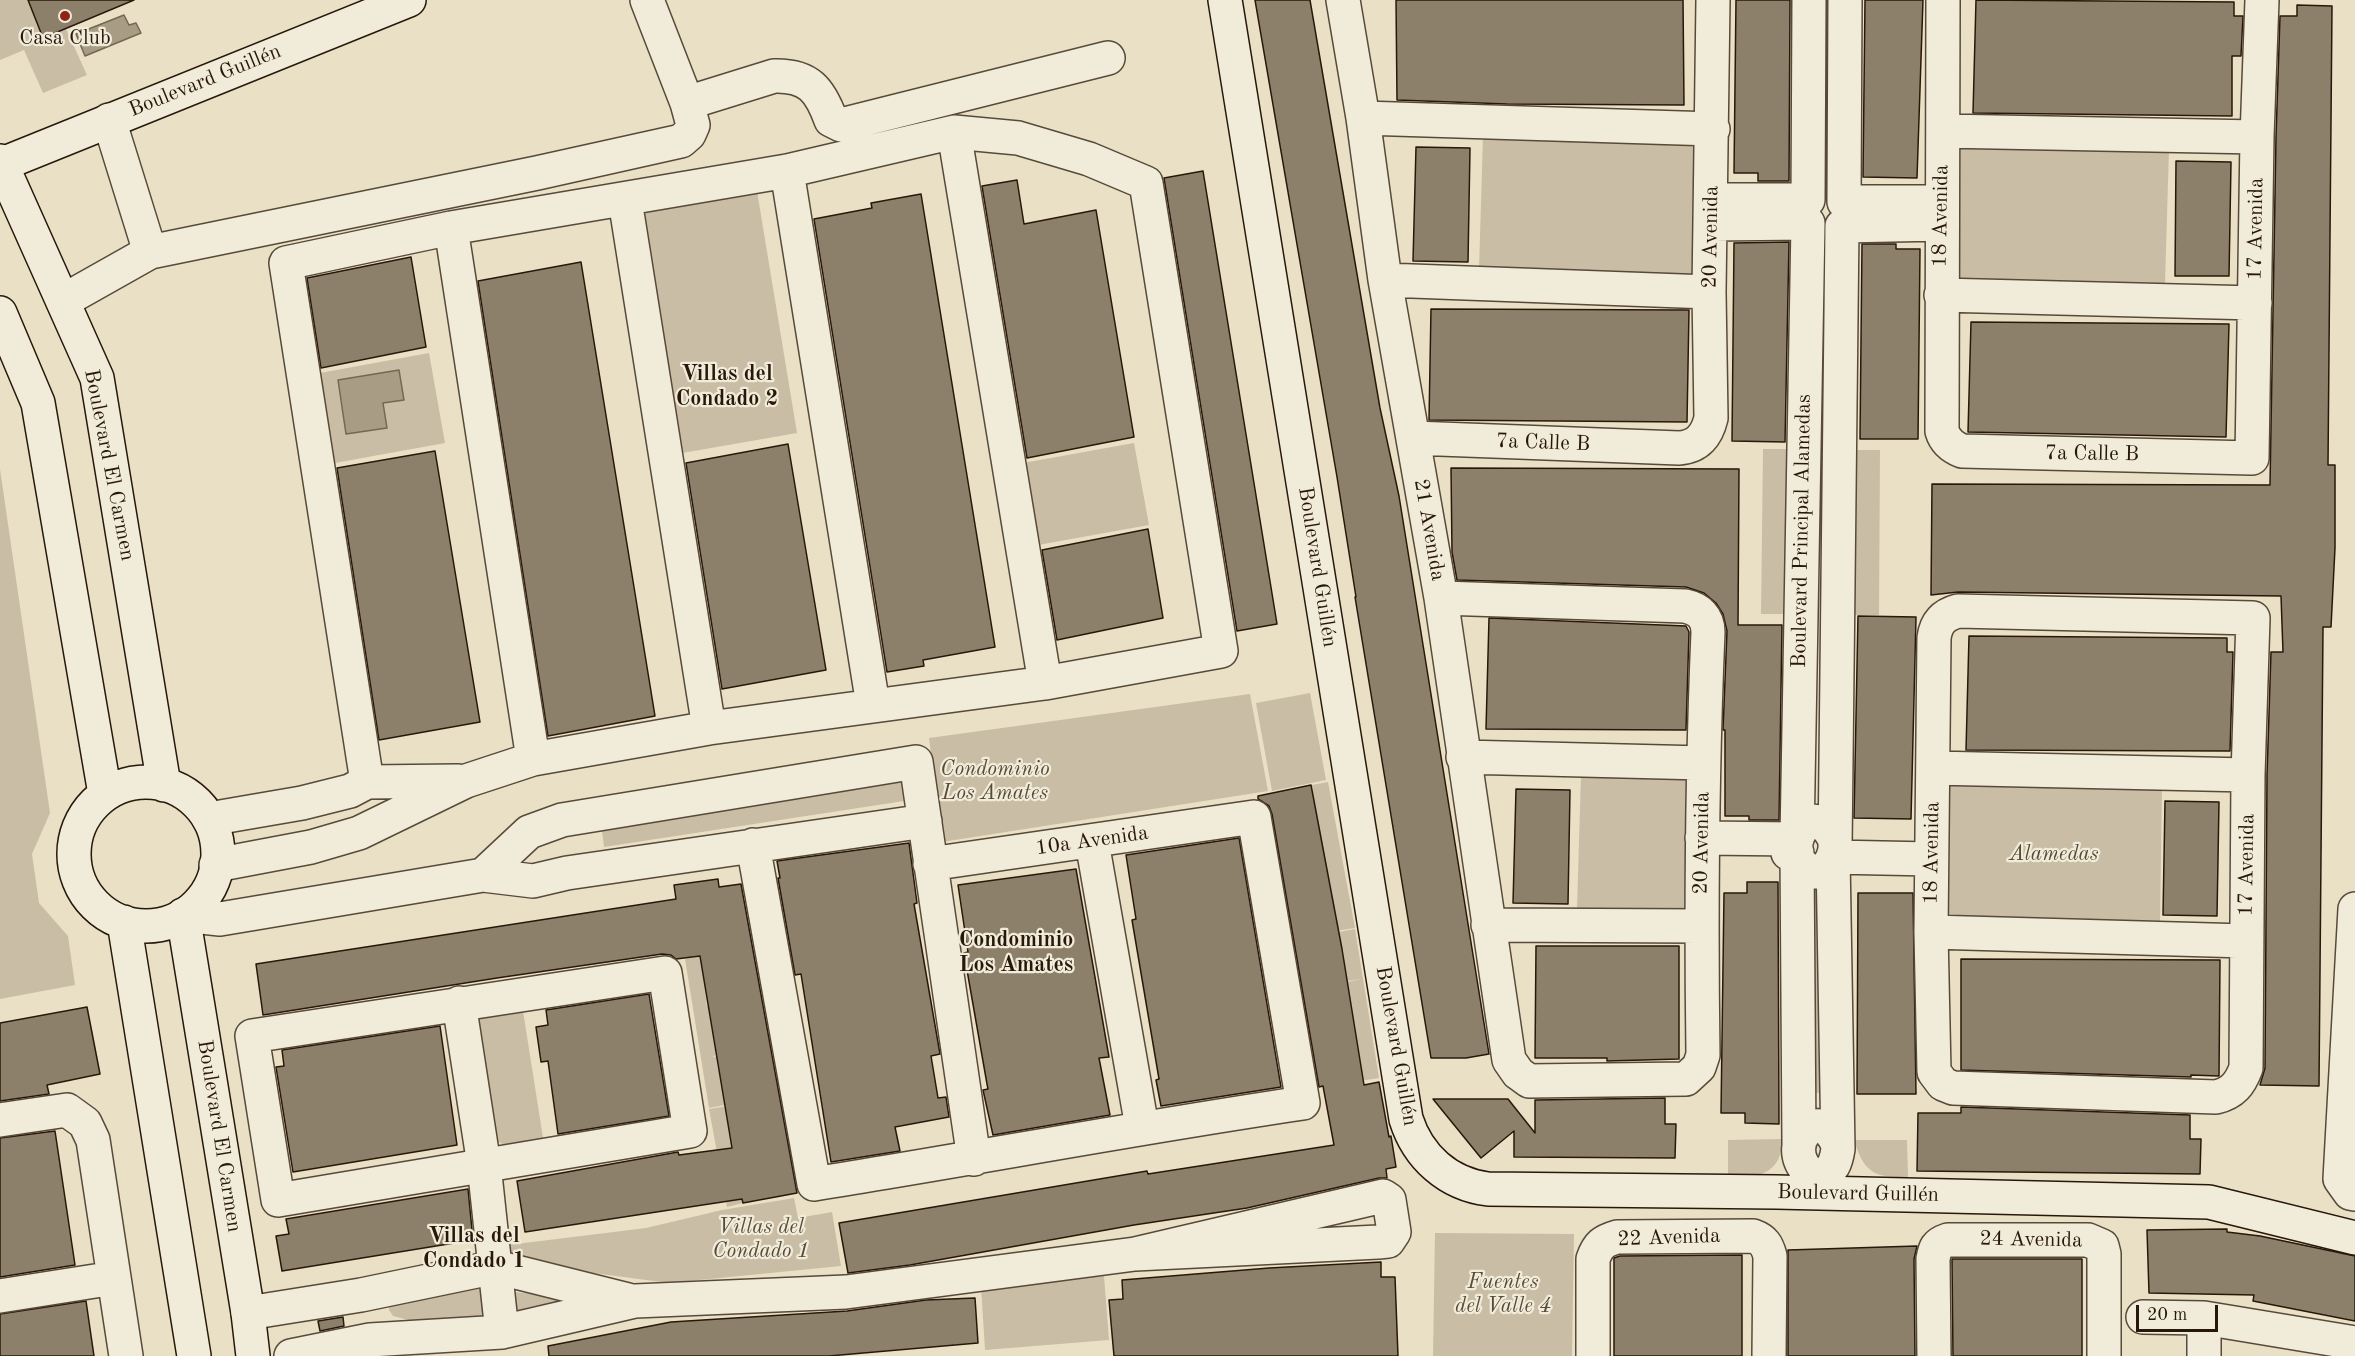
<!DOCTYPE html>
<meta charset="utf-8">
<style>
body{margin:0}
#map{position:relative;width:2355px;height:1356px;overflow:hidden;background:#eae0c5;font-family:"Old Standard TT",serif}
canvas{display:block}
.scale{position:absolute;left:2136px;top:1305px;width:82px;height:27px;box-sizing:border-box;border:3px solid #28180a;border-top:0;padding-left:8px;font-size:18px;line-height:21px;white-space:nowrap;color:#28180a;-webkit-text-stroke:4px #f1ebd9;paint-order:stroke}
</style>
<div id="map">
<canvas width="2355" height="1356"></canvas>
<div class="scale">20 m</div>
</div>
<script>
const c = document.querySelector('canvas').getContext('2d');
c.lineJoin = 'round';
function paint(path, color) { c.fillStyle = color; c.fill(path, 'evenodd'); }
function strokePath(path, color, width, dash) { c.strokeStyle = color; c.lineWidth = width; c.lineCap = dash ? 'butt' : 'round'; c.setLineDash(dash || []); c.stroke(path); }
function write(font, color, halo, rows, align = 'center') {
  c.font = font + ' "Old Standard TT",serif'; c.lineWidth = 4.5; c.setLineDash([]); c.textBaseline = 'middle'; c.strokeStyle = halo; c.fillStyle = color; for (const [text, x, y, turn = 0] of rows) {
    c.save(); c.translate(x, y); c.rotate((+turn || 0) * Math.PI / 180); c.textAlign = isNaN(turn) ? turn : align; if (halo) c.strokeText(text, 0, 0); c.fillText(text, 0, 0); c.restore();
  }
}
paint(new Path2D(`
 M 0,0 L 39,0 L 43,38 L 66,29 L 87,75 L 43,93 L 24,50 L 0,60 Z
 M 1483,135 L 1697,140 L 1693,275 L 1479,270 Z
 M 1956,144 L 2169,149 L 2165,284 L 1951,279 Z
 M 756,185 L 797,433 L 671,455 L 630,207 Z
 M 429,353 L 445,443 L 324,465 L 309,375 Z
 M 1134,443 L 1149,525 L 1027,547 L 1012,465 Z
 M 1763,449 L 1794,449 L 1793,614 L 1761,614 Z
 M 1849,450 L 1880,450 L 1879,615 L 1847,615 Z
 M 0,469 L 50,813 L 32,854 L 39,903 L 68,936 L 75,985 L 0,999 Z
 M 1310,693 L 1326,780 L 1272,791 L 1256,703 Z
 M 1250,694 L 1268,791 L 942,842 L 929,738 Z
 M 1581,775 L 1691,777 L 1688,912 L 1577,910 Z
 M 901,777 L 904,801 L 604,847 L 601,823 Z
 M 1328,782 L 1355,928 L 1317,934 L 1337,923 L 1334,907 L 1311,903 L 1333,898 L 1330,882 L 1307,886 L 1323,851 L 1320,833 L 1299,837 L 1319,826 L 1316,809 L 1293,806 L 1314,802 L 1312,785 Z
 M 1949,786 L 2162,788 L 2160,923 L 1946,921 Z
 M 1827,882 L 1830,1093 L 1804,1093 L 1801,883 Z
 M 1355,929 L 1379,1078 L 1341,1084 L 1358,1049 L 1355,1031 L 1334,1034 L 1354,1023 L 1351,1006 L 1330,1010 L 1329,1003 L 1350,999 L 1347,982 L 1361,979 L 1326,984 L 1346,973 L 1339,932 Z
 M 722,953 L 705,989 L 707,1006 L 730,1003 L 709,1014 L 712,1031 L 733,1027 L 735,1034 L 713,1038 L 716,1055 L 712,1057 L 738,1053 L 739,1059 L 717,1064 L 721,1081 L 742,1077 L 743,1084 L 722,1088 L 725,1105 L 709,1108 L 685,959 Z
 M 523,1011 L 544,1144 C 524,1147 509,1153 493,1137 L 477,1019 L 484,1015 Z
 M 747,1103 L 726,1114 L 743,1203 L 727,1207 L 709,1109 Z
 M 1782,1139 C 1783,1174 1757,1178 1728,1178 L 1728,1140 Z
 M 1854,1140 L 1907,1140 L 1908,1177 C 1875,1178 1864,1173 1854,1140 Z
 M 794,1198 L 798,1218 L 832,1212 L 841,1266 L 669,1283 L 510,1262 L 508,1245 L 646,1228 L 722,1210 Z
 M 1435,1233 L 1574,1234 L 1572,1356 L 1433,1356 Z
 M 1104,1276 L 1109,1340 L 985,1350 L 981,1286 Z
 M 475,1284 L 483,1290 L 484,1317 L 424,1324 L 393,1316 L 389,1310 L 390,1302 Z
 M 515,1292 L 586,1299 L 517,1313 Z`), '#c9bea5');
const water = new Path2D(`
 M 124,15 L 129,25 L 136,23 L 141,33 L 85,56 L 76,34 Z
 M 399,370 L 404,400 L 383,403 L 387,428 L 346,434 L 338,380 Z`);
paint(water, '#a89c85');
strokePath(water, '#756754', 1.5);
const building = new Path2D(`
 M 28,0 L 134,0 L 43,38 Z
 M 1255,0 L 1310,0 L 1380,408 L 1399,496 L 1489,1054 L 1466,1058 L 1431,1058 L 1355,597 L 1356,597 L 1337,477 Z
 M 1396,0 L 1683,0 L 1684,105 L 1507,104 L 1397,100 Z
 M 1736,0 L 1790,0 L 1789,181 L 1758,181 L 1758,173 L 1734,173 Z
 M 1865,0 L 1923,0 L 1917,178 L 1863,177 Z
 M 1976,0 L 2234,2 L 2234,16 L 2243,16 L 2241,56 L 2232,56 L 2232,116 L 1973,113 Z
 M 2297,5 L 2332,6 L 2328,465 L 2335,465 L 2335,548 L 2331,627 L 2323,627 L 2319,1086 L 2260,1085 L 2265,1068 L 2267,775 L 2271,652 L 2283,652 L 2281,596 L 1958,592 L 1931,595 L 1932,484 L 2270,485 L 2276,137 L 2280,16 L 2297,16 Z
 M 1416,147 L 1470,148 L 1468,262 L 1413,261 Z
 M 2176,161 L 2231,162 L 2229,276 L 2175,276 Z
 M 1203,171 L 1277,624 L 1237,631 L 1164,178 Z
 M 1017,180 L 1024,224 L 1096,210 L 1134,437 L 1027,458 L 982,186 Z
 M 921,194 L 995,647 L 923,660 L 924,666 L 887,672 L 814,219 L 872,208 L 871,203 Z
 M 1789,242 L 1785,442 L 1732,441 L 1734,243 Z
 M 1862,244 L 1896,244 L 1896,249 L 1920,249 L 1918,439 L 1860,439 Z
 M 411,257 L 426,347 L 321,368 L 307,278 Z
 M 581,262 L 655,716 L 548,736 L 478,281 Z
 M 1431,309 L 1689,310 L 1687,422 L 1429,420 Z
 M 1971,322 L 2229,324 L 2226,437 L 1968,432 Z
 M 788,444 L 826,670 L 722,689 L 686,463 Z
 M 435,451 L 480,722 L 379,740 L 337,468 Z
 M 1451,468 L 1739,469 L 1738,625 L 1782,625 L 1779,820 L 1749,820 L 1749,816 L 1725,816 L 1725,730 L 1723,730 L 1727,631 L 1723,614 L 1716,603 L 1704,593 L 1686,587 L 1457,580 L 1452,552 Z
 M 1148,529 L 1163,618 L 1057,640 L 1042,550 Z
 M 1858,616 L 1916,617 L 1911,819 L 1854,818 Z
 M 1489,618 L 1686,626 L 1689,632 L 1686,730 L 1486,729 Z
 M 1969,636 L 2227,638 L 2227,652 L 2233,652 L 2230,751 L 1966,750 Z
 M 1311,785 L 1342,949 L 1364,1085 L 1379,1082 L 1389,1137 L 1391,1136 L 1396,1167 L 1386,1169 L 1387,1178 L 1379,1178 L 1247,1208 L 1134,1225 L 910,1265 L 848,1273 L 839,1223 L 1147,1171 L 1148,1174 L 1334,1145 L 1323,1086 L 1319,1087 L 1272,814 L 1269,806 L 1258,799 L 1258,796 Z
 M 1516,789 L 1570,790 L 1568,904 L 1513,903 Z
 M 2165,801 L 2219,802 L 2217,916 L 2163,915 Z
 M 1239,838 L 1281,1087 L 1161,1106 L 1156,1080 L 1159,1079 L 1132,920 L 1136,919 L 1126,855 Z
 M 909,843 L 917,903 L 914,904 L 940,1054 L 931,1056 L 938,1098 L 946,1097 L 949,1117 L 895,1127 L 900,1151 L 831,1162 L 801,974 L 795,975 L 778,878 L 780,878 L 777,861 Z
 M 1076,869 L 1109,1057 L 1099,1058 L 1110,1115 L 993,1135 L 983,1090 L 988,1089 L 987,1084 L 964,953 L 968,952 L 958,885 Z
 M 718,879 L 719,887 L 741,884 L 797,1193 L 743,1203 L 742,1199 L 525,1232 L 517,1181 L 678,1152 L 679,1155 L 732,1148 L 700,956 L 676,959 L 671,955 L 662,954 L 497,978 L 263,1015 L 256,964 L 676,899 L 674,885 Z
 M 1747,882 L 1778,882 L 1779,1124 L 1745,1123 L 1745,1113 L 1721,1113 L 1724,893 L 1747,893 Z
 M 1858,893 L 1913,893 L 1916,1094 L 1857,1094 Z
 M 1536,946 L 1679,946 L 1679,1059 L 1607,1061 L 1607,1058 L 1535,1058 Z
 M 1961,959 L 2220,960 L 2219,1076 L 2191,1075 L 2191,1077 L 1961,1070 Z
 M 649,994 L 669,1116 L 558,1134 L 548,1061 L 541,1062 L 536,1027 L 548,1025 L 546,1010 Z
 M 87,1007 L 100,1074 L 47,1085 L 49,1094 L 0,1101 L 0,1023 Z
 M 440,1026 L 457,1145 L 293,1172 L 276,1067 L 284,1066 L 282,1050 Z
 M 1665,1098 L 1665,1124 L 1676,1124 L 1675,1158 L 1514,1157 L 1514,1131 L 1481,1158 L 1433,1099 L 1508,1099 L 1535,1133 L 1535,1100 Z
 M 1961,1107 L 2190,1115 L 2190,1139 L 2201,1139 L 2200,1174 L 1917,1171 L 1918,1113 L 1961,1113 Z
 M 55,1131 L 75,1265 L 0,1277 L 0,1138 Z
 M 468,1189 L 473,1240 L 282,1271 L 276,1236 L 289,1234 L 286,1219 Z
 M 2227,1229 L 2227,1232 L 2260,1236 L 2355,1256 L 2355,1321 L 2253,1301 L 2254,1295 L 2149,1293 L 2147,1230 Z
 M 1917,1246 L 1914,1259 L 1915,1356 L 1788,1356 L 1788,1250 Z
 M 1742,1255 L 1742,1356 L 1614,1356 L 1614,1258 L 1620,1256 Z
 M 1952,1259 L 2082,1259 L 2082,1356 L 1953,1356 Z
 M 1381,1262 L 1381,1277 L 1395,1277 L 1398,1356 L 1114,1356 L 1109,1300 L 1123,1299 L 1122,1280 L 1269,1268 Z
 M 975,1298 L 978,1343 L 829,1356 L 549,1356 L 548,1346 L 671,1322 L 847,1311 L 926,1300 Z
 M 86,1301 L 94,1356 L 0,1356 L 0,1314 Z
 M 343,1317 L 344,1326 L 320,1331 L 318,1321 Z`);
paint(building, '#8d806b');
strokePath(building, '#28180a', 1.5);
const minor = new Path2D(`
 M 647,0 L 687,103 L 774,76 C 809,75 820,90 831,120 L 841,125 L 1108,58
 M 1343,0 L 1363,118 L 1385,280 L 1441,598 L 1509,1060 L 1518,1073 L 1529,1081 L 1686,1079 L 1699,1067 L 1703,1055 C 1701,914 1702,773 1708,632 C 1708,617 1699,609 1685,606 L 1441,598
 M 1845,0 L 1844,202 L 1941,202
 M 1943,0 L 1942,431 C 1945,441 1952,447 1962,451 L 2252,458 L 2257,137 L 2262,0
 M 1363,118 L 1713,129
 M 109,120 L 150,252
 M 1943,131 L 2257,137
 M 954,132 L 1045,683
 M 787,171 L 873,705
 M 625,200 L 709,728
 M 1711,200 L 1808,200 L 1809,0
 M 451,228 L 533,759
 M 1385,280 L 1709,292
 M 1941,295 L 2255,303
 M 63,301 L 150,252 L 537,173 L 681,141 L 689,134 L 693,125 L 687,103
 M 1413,438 L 1679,448 C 1698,447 1707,435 1711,418 L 1709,292 L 1713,0
 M 1958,611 L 2253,618 L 2248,775 L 2246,1068 C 2240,1084 2233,1093 2216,1097 L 1953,1088 L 1943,1084 L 1934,1072 L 1931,932 L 1934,638 C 1936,623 1943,615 1958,611 Z
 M 1463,757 L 1703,763
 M 1933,768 L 2248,775
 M 209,819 L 302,803 L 350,791 L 367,782 L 458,781
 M 1702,838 L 1797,839 L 1808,223 L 1711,224
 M 1834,838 C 1811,793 1778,851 1807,869 C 1822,879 1833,862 1835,849 L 1842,226 L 1941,224
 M 1092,842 L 1142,1127
 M 753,845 L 814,1184 C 977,1158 1140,1127 1303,1103 L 1254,817 L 930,864
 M 1788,853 L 1797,853 L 1799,1143
 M 216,865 L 311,847 L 359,833 L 466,781 L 533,759 L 709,728 L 1045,683 L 1221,651 L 1146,183 L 1089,159 L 1018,138 L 954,132 L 787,171 L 451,228 L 286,263 L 367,782
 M 483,875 L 529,832 L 562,820 L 916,762 L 974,1159
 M 2355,909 L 2340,1179 L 2350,1193 L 2355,1194
 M 183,915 L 220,919 L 483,875 L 533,881 L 567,873 L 925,821
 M 1488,925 L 1701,926
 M 1931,932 L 2246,941
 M 665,973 L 690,1131 L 278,1200 L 252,1036 Z
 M 459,1003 L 484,1165 L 502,1332
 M 0,1120 L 67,1110 L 85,1123 L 93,1140 L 126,1356
 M 1837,1143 C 1819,1102 1781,1143 1808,1172 L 1819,1176 C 1833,1172 1836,1162 1838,1149 L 1833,857 L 1931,859
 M 0,1296 L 114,1278
 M 248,1313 L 361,1295 L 496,1267 L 628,1300
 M 2143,1317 L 2204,1318 L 2355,1343
 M 2204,1318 L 2204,1356
 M 291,1356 L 370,1340 L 502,1332 L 635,1301 L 846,1292 L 1135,1254 L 1378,1242 L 1388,1241 L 1394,1232 L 1389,1200 L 1383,1196 L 1135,1254
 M 1593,1356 L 1593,1259 C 1598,1245 1603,1241 1617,1237 L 1753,1236 C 1764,1240 1767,1245 1770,1256 L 1769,1356
 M 1934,1356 L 1933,1259 C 1935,1248 1936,1244 1948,1240 L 2088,1240 L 2102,1246 L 2104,1254 L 2104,1356`);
const secondary = new Path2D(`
 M 1225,0 L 1406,1119 C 1418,1157 1448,1184 1488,1189 L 1776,1192 L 2209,1202 L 2355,1238
 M 0,161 L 97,378 L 164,785
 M 0,165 L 409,0
 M 0,313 L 38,403 L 105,794
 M74 854a72 72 0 1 1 144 0a72 72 0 1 1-144 0Z
 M 183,915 L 248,1313 L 253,1356
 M 124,922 L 194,1356`);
strokePath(minor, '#584a39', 36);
strokePath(secondary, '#28180a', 36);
strokePath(minor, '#f1ebd9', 33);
strokePath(secondary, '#f1ebd9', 33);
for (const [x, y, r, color] of [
 [65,16,6,"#8f2418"]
]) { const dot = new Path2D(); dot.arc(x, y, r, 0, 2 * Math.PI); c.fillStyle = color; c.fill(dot); strokePath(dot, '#f1ebd9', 2); }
write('21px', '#28180a', '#f1ebd9', [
 ["Casa Club",65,38]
]);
write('21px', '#28180a', '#f1ebd9', [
 ["Boulevard Guillén",205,81,-22],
 ["18 Avenida",1941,216,-89],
 ["17 Avenida",2256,229,-89],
 ["20 Avenida",1711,237,-89],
 ["7a Calle B",1543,443,2],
 ["7a Calle B",2092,454,1],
 ["Boulevard El Carmen",109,465,79],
 ["21 Avenida",1429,530,80],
 ["Boulevard Principal Alamedas",1802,531,-89],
 ["Boulevard Guillén",1317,567,81],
 ["10a Avenida",1092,841,-8],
 ["20 Avenida",1702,843,-89],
 ["18 Avenida",1932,853,-89],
 ["17 Avenida",2247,865,-89],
 ["Boulevard Guillén",1396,1046,80],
 ["Boulevard El Carmen",219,1136,81],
 ["Boulevard Guillén",1858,1194,1],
 ["22 Avenida",1669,1238,-2],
 ["24 Avenida",2031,1240,1]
]);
write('italic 21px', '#584a38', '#f1ebd9', [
 ["Condominio",995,769],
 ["Los Amates",995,793],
 ["Alamedas",2054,854],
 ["Villas del",761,1227],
 ["Condado 1",761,1251],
 ["Fuentes",1503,1282],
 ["del Valle 4",1503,1306]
]);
write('bold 22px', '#28180a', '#f1ebd9', [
 ["Villas del",727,374],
 ["Condado 2",727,399],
 ["Condominio",1016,940],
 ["Los Amates",1016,965],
 ["Villas del",474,1236],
 ["Condado 1",474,1261]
]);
</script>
